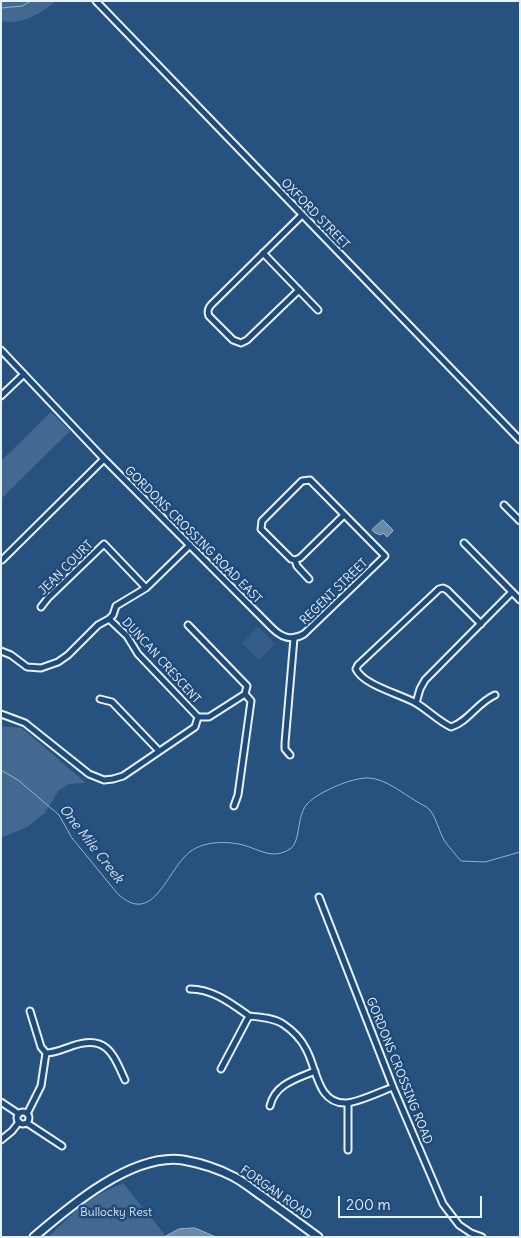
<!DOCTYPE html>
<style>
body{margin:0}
#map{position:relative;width:521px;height:1238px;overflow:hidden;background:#27517f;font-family:Delius,sans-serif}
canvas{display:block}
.frame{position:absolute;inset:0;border:2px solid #e8f1f8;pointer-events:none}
.scale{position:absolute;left:338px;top:1196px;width:144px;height:22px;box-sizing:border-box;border:2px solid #e8f1f8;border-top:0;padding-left:6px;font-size:15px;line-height:18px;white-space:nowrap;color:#e8f1f8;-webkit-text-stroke:4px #1f4a7a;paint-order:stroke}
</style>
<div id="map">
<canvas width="521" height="1238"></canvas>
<div class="frame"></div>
<div class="scale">200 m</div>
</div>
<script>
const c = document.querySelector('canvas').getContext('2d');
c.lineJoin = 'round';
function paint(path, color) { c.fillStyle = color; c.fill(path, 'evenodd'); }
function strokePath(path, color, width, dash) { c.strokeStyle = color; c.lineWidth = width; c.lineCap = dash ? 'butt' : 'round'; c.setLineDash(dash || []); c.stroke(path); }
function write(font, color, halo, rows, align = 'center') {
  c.font = font + ' Delius,sans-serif'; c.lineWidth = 5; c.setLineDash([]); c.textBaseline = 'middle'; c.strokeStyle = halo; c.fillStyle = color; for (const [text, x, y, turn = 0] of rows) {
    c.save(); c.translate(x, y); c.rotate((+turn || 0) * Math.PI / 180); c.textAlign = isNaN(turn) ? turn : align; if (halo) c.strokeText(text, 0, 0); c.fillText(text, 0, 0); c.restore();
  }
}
paint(new Path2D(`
 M 258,627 L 275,644 L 259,660 L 242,643 Z`), '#355d88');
paint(new Path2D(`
 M 1,1 L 56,1 C 40,14 23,25 1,21 Z
 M 51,412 L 70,431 L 1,499 L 1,461 Z
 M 1,726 L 22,728 L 86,783 L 69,784 L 59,790 L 45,813 L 27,827 L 1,838 Z
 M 123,1183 L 165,1235 L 164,1237 L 48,1237 L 87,1200 Z`), '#436891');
const water = new Path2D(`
 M 383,520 L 392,529 L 393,531 L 387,537 L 383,533 L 381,535 L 375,533 L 372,530 Z
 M 195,1228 L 216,1237 L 164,1237 L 179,1229 Z`);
paint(water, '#6b8aaa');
strokePath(water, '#9db3c9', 1);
strokePath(new Path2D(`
 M 1,8 L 22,6 L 31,1
 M 1,770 L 18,780 L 59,815 L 72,838 L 117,893 C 154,929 167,868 191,851 C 205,841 227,841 243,845 C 261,850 272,860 290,849 C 301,842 296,817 307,804 C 318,792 353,777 369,778 C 386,779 402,793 416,801 C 420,804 426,806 429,809 C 436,817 439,831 444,840 C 449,847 455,854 461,861 L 485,862 L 520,852`), '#9db3c9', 1);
const street = new Path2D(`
 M 96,1 L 520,440
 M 263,253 L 318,310
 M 299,290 L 247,340 L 241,343 L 233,340 L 209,316 C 207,311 208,308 212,304 L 302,215
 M 1,350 L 104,459 L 272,628 C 282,638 292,641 304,634 L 385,556 L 310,480 L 302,481 L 262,521 L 261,529 L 291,559 L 295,560 L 300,558 L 344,515
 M 1,396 L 24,374
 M 504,505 L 520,521
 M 464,543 L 520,600
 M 2,560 L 104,459
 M 295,560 L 297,566 L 309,579
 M 41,607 L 48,598 L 104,544 L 146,588
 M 109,619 L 127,636 L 138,654 L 198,717
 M 481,624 L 447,590 L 443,588 L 439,589 L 358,665 L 356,669 C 363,685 400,694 416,703 C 428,710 438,721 451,727 C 468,722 478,702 495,695
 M 188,625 L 247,686 L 245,694
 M 1,651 L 11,655 L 27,667 L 41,668 L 58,662 L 68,655 L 98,625 L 109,619 L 113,615 L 116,606 L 146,588 L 190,545
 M 100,699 L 112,702 L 159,751
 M 416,703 L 420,689 L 425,680 L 512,592
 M 1,714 L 25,723 L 89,774 L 104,780 L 113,779 L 123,776 L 195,727 L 198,717 L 209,717 L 245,694
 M 290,755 L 285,749 L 285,743 L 294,638
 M 234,806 L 238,795 L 251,701 L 245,694
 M 319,897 L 393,1087 L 443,1204 L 459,1225 L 471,1233 L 482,1237
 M 190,989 C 213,989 232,1004 249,1016
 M 46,1053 C 55,1053 63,1049 72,1046 C 106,1034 113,1053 125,1080
 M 221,1069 L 249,1016 C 260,1017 274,1018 283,1024 C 292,1030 301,1039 306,1049 C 317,1068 317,1104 346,1103 C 357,1103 382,1091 393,1087
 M 1,1102 L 19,1114
 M 270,1106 C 275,1084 296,1079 315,1071
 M17 1118a6 6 0 1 1 12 0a6 6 0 1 1-12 0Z
 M 27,1114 L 41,1086 L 46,1053 L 41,1047 L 30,1011
 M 27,1123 L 62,1146
 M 1,1140 L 12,1131 L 19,1122
 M 348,1150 L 348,1103`);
const secondary = new Path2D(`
 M 34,1237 C 70,1206 132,1153 183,1160 C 200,1163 219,1169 234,1177 C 244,1182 253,1190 262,1196 C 281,1210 299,1223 318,1237`);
strokePath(street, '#e8f1f8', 9);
strokePath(secondary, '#e8f1f8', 11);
strokePath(street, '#1f4a7a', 5);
strokePath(secondary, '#1f4a7a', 7);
write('12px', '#e8f1f8', '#1f4a7a', [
 ["OXFORD STREET",315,214,46],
 ["GORDONS CROSSING ROAD EAST",193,535,45],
 ["JEAN COURT",66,568,-45],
 ["REGENT STREET",334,592,-44],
 ["DUNCAN CRESCENT",161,661,48],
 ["GORDONS CROSSING ROAD",399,1071,68],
 ["FORGAN ROAD",276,1193,35]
]);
write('12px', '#d8e3ee', '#1f4a7a', [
 ["Bullocky Rest",116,1213]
]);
write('italic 14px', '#d5e2ec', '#1f4a7a', [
 ["One Mile Creek",91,844,52]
]);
</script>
